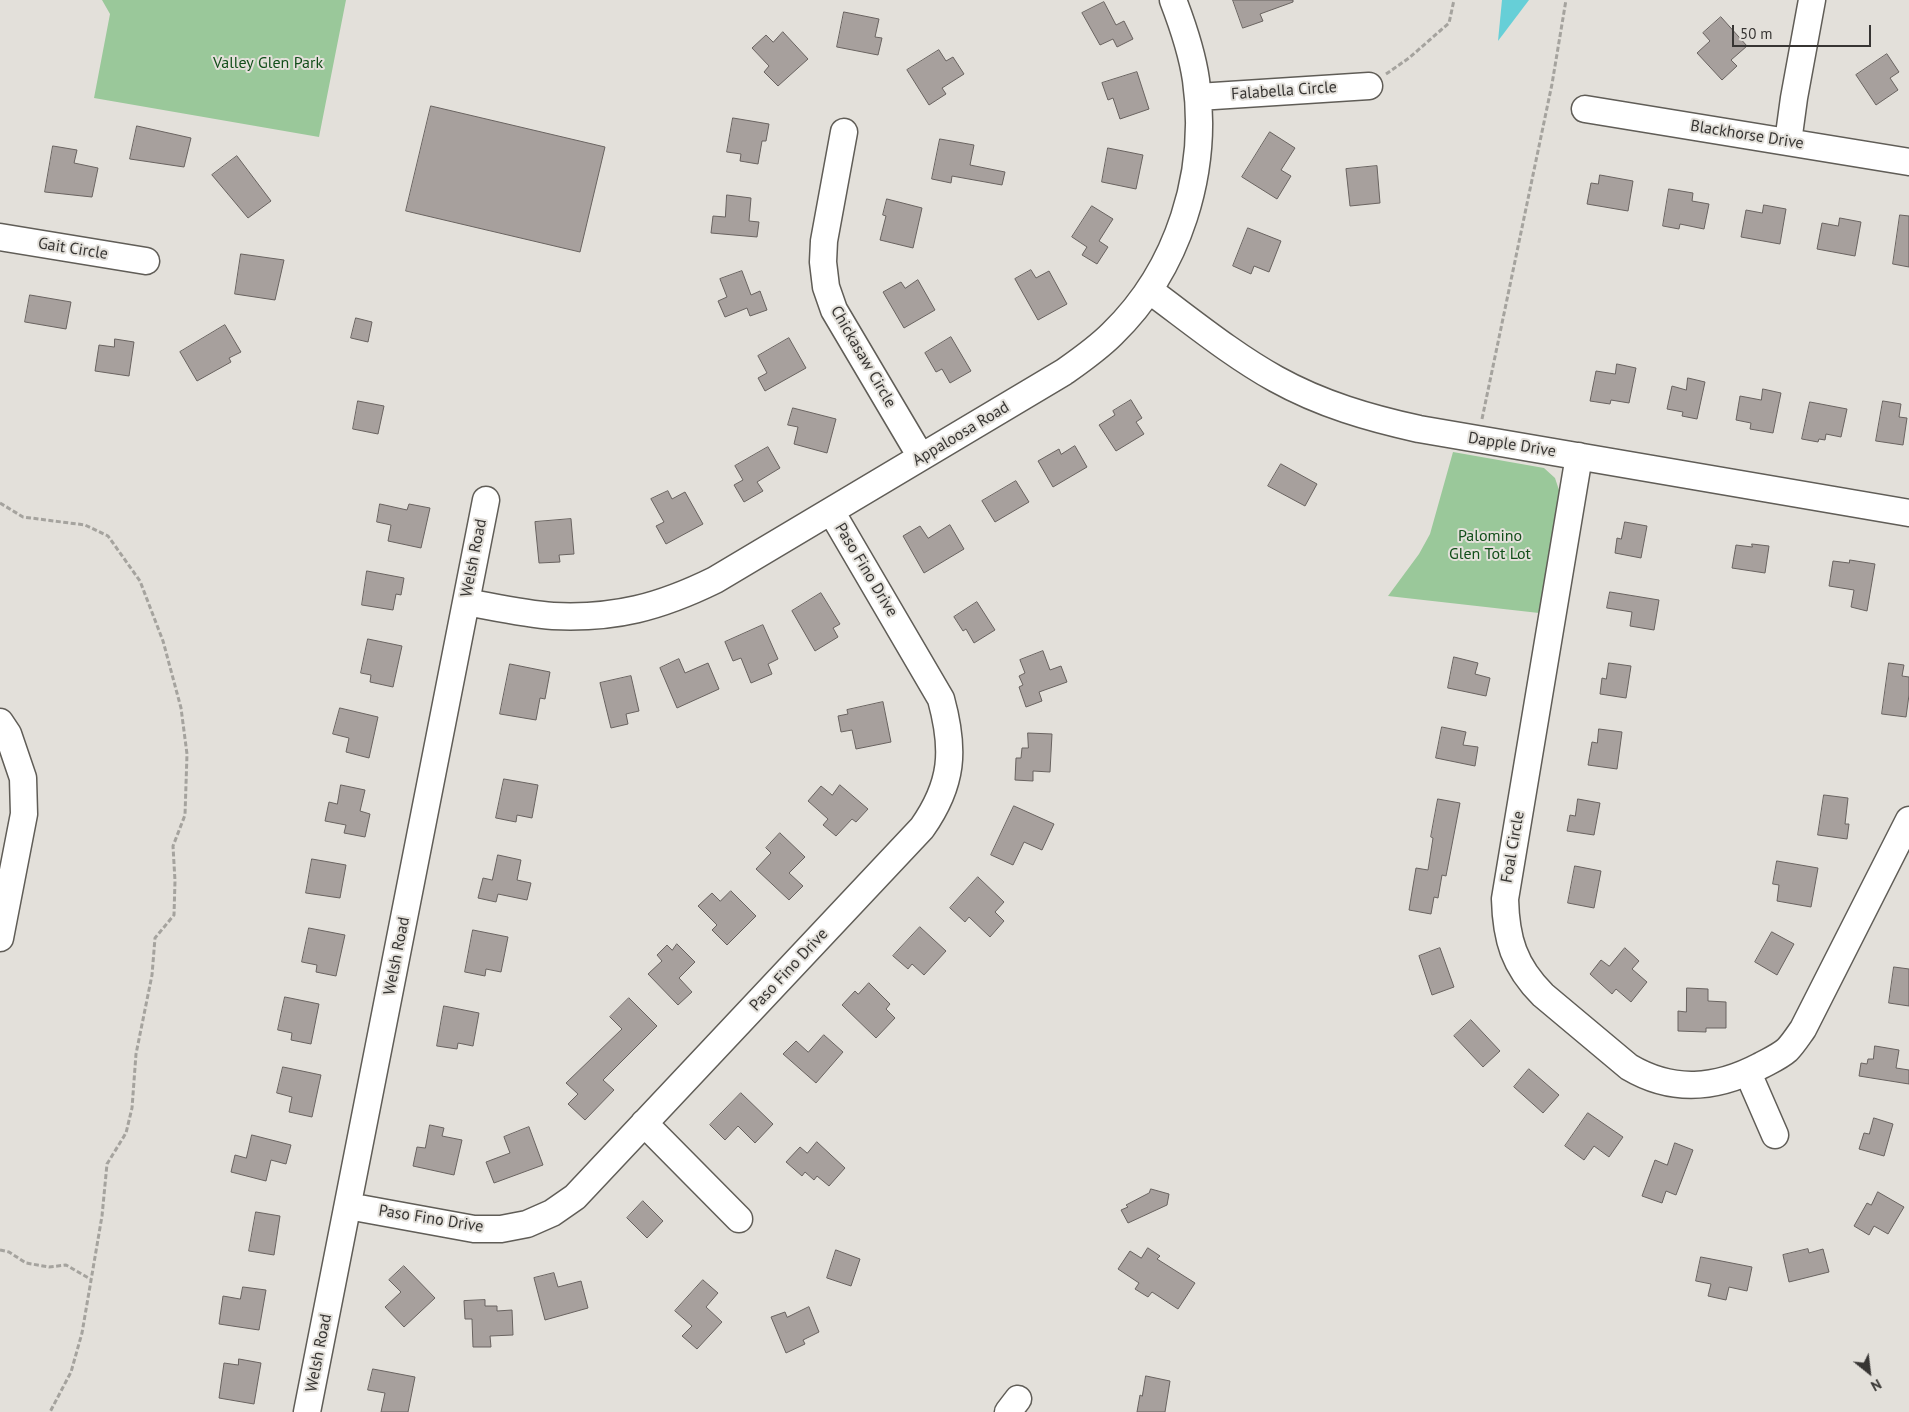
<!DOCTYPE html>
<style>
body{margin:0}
#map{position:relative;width:1909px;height:1412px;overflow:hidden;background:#e3e0da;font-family:"PT Sans",sans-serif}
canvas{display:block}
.north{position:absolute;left:1844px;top:1347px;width:50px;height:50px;-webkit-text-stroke:4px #e3e0da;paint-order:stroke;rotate:151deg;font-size:14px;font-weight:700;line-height:20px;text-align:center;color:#373533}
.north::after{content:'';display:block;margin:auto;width:18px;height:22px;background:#373533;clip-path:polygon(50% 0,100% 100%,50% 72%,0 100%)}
.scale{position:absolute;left:1732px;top:25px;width:139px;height:22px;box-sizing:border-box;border:2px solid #373533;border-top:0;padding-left:6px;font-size:15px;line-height:18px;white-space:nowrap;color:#373533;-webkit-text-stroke:4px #e3e0da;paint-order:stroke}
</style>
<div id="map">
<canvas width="1909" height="1412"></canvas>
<div class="north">N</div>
<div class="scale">50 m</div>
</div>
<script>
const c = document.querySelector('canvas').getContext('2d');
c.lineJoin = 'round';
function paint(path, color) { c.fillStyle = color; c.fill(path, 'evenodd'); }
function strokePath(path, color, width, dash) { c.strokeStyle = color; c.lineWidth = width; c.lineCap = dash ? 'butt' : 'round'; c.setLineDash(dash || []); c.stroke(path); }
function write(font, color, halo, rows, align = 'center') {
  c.font = font + ' "PT Sans",sans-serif'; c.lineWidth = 4; c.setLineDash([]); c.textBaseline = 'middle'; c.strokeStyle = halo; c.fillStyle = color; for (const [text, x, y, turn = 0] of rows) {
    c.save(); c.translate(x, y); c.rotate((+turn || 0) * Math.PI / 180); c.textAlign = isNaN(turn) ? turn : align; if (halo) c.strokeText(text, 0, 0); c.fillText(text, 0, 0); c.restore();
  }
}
paint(new Path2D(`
 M 102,0 L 346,0 L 319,137 L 94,98 L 110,14 Z
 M 1453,452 L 1544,468 L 1555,478 L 1562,499 L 1539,613 L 1388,596 L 1419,554 L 1430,534 Z`), '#9ac89a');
paint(new Path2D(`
 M 1502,0 L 1529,0 L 1498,41 Z`), '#66cfd7');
const building = new Path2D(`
 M 1233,0 L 1293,0 L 1293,2 L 1260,14 L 1263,21 L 1243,28 Z
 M 1104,2 L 1116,25 L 1124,21 L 1133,39 L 1117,47 L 1113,39 L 1100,45 L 1082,13 Z
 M 844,12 L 879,19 L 875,37 L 882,38 L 878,55 L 837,47 Z
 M 1721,17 L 1747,46 L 1731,60 L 1737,66 L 1722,80 L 1697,53 L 1710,41 L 1703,33 Z
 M 783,32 L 808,59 L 778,86 L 764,72 L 769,66 L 752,48 L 766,35 L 773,42 Z
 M 939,50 L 946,61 L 953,57 L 964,74 L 942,88 L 946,94 L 929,105 L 907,70 Z
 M 1887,54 L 1899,72 L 1890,78 L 1898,90 L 1876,105 L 1856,75 Z
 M 1137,72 L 1149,109 L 1120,119 L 1113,98 L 1108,100 L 1102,83 Z
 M 431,106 L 605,147 L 580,252 L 406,211 Z
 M 733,118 L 769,124 L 766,141 L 762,141 L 758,164 L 740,161 L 741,154 L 727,152 Z
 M 137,126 L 191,138 L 184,167 L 130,159 Z
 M 1270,132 L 1295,148 L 1281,170 L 1291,176 L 1277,199 L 1242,177 Z
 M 940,139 L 974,145 L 970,165 L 1005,172 L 1002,185 L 952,176 L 951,183 L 932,179 Z
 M 53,146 L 77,150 L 74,163 L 98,168 L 92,197 L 45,192 Z
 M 1108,148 L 1143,155 L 1136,189 L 1102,182 Z
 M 237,156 L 271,201 L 248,218 L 212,175 Z
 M 1377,166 L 1380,203 L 1350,206 L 1346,169 Z
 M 1600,175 L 1633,181 L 1628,211 L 1587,204 L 1591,183 L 1598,184 Z
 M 1669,189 L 1693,193 L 1692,201 L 1709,204 L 1704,229 L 1680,224 L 1679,229 L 1663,226 Z
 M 727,195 L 751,198 L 749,221 L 759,222 L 757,237 L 711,233 L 713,216 L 725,217 Z
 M 887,199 L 922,208 L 913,248 L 880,240 L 886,216 L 883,215 Z
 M 1764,205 L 1786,209 L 1780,244 L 1741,237 L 1746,210 L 1762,213 Z
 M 1092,206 L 1113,219 L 1099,241 L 1108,247 L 1097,264 L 1082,255 L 1087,247 L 1072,237 Z
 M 1900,215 L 1909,216 L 1909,267 L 1893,264 Z
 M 1840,218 L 1861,222 L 1855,256 L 1817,249 L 1822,223 L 1838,226 Z
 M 1248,228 L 1281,241 L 1269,272 L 1254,266 L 1251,274 L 1233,266 Z
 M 241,254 L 284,260 L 275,300 L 235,294 Z
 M 1031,270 L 1036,278 L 1049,271 L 1067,304 L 1038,320 L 1015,279 Z
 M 742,271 L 751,295 L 760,291 L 767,310 L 750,316 L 747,308 L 725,317 L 718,301 L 727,297 L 720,279 Z
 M 918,280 L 935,310 L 904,328 L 883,292 L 901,282 L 905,288 Z
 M 30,295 L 71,302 L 66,329 L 25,322 Z
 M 356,318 L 372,322 L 368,342 L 351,338 Z
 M 225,325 L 241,352 L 229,358 L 231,362 L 197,381 L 180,352 Z
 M 951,337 L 971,371 L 950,383 L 942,369 L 936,372 L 925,353 Z
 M 789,338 L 806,368 L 765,391 L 758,378 L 767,373 L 758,356 Z
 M 115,339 L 134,342 L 129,376 L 95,371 L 99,345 L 114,347 Z
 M 1617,364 L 1636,368 L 1629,403 L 1611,400 L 1610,404 L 1590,401 L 1596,371 L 1615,374 Z
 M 1688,378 L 1705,382 L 1697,419 L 1682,416 L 1683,412 L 1667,409 L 1672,386 L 1686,390 Z
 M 1763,389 L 1781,393 L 1773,433 L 1750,429 L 1751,423 L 1736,420 L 1740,396 L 1761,400 Z
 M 1131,400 L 1142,418 L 1136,422 L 1144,434 L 1116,451 L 1099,425 L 1115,415 L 1113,411 Z
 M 358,401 L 384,406 L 378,434 L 353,429 Z
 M 1883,401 L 1901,404 L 1899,417 L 1907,418 L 1903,445 L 1876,441 Z
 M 1810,402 L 1847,409 L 1841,437 L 1826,434 L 1825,440 L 1819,439 L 1818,442 L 1802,439 Z
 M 793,408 L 836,419 L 827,453 L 794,444 L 798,427 L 788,425 Z
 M 1075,446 L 1087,467 L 1053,487 L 1038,461 L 1059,449 L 1061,454 Z
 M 768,447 L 780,468 L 757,482 L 763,491 L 744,502 L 734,485 L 743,480 L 735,466 Z
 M 1281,464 L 1317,484 L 1305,506 L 1268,486 Z
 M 1016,481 L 1029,502 L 995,522 L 982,501 Z
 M 668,491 L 672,499 L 685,492 L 703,524 L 666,544 L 656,526 L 664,522 L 651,499 Z
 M 380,504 L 407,510 L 409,504 L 430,508 L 421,548 L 388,541 L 391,525 L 377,522 Z
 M 571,519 L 574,554 L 559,555 L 560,562 L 539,563 L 535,522 Z
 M 1625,522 L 1647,526 L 1641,558 L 1615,553 L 1617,538 L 1621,539 Z
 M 950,525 L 964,549 L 924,573 L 903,536 L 920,526 L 928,538 Z
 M 1752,544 L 1769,546 L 1765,573 L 1732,568 L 1736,545 L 1752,547 Z
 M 1850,560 L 1875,564 L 1867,611 L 1851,607 L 1854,590 L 1829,586 L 1833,561 L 1849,563 Z
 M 367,571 L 404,578 L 401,595 L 396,594 L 393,610 L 362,605 Z
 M 1610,592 L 1659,600 L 1654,630 L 1630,626 L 1632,612 L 1607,608 Z
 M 821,593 L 840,624 L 833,628 L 838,637 L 815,651 L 792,611 Z
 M 977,602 L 995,630 L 974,643 L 966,629 L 963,631 L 954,617 Z
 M 763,625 L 778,659 L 768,664 L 772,674 L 751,683 L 741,658 L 733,661 L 725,642 Z
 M 368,639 L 402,646 L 393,687 L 370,682 L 371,675 L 361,673 Z
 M 1043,651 L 1050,670 L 1061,666 L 1067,682 L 1039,692 L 1042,701 L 1026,707 L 1019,687 L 1023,685 L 1019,676 L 1025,673 L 1020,660 Z
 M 1454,657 L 1478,663 L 1475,674 L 1490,678 L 1486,696 L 1448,688 Z
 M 679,659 L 685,673 L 708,663 L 719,689 L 677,708 L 660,668 Z
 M 1609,663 L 1631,666 L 1626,698 L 1600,694 L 1602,678 L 1606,679 Z
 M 1889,663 L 1904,665 L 1902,676 L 1909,677 L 1909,695 L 1906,717 L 1882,714 Z
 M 510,664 L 550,672 L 545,699 L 540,698 L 536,720 L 500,714 Z
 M 631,676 L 639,711 L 626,714 L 628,724 L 611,728 L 600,683 Z
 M 883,702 L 891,742 L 856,749 L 852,730 L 841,732 L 838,716 L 848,714 L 847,710 Z
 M 340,708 L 378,717 L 369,758 L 346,752 L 349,738 L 333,734 Z
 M 1442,727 L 1466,732 L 1463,745 L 1478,747 L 1475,766 L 1436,758 Z
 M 1599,729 L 1622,732 L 1617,769 L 1588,765 L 1592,742 L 1597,743 Z
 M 1028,733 L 1052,734 L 1050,772 L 1033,771 L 1033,781 L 1015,780 L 1016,758 L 1021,758 L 1022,748 L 1028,748 Z
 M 504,779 L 538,785 L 532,818 L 517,815 L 516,822 L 496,818 Z
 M 341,785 L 365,790 L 360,811 L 370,814 L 365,837 L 344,833 L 346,825 L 325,821 L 329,802 L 337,804 Z
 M 840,785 L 868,809 L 856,822 L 852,819 L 836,836 L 823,825 L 828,819 L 808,801 L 821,786 L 832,795 Z
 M 1824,795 L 1848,798 L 1845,824 L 1849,824 L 1847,839 L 1818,835 Z
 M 1438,799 L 1460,803 L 1446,876 L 1442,875 L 1438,898 L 1434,897 L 1431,914 L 1409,910 L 1416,868 L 1428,870 L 1433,838 L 1431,837 Z
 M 1578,799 L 1600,803 L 1594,835 L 1567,831 L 1570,815 L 1575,816 Z
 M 1014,806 L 1054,824 L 1042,850 L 1024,842 L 1013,865 L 991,855 Z
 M 780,833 L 805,857 L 789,873 L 803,886 L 789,900 L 756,869 L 771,853 L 766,848 Z
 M 498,855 L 521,860 L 517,880 L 531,883 L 527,900 L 498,894 L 496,902 L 478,898 L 483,878 L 492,880 Z
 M 312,859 L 346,865 L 340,898 L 306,893 Z
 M 1777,861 L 1818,868 L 1811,907 L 1777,901 L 1779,885 L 1773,884 Z
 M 1575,866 L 1601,871 L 1594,908 L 1568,903 Z
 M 978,877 L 1004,902 L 995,912 L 1004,921 L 990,937 L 969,917 L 965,922 L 950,908 Z
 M 731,891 L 756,916 L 727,945 L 712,930 L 717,925 L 698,906 L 712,893 L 720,901 Z
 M 920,927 L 946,951 L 924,975 L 912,964 L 908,969 L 893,956 Z
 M 309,928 L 345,935 L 336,976 L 316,972 L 317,965 L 302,962 Z
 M 473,930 L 508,937 L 501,972 L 486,969 L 485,976 L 465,972 Z
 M 1772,932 L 1794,944 L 1777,975 L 1755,962 Z
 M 677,944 L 695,962 L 679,978 L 692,992 L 678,1005 L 648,974 L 662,961 L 657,955 L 667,945 L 672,950 Z
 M 1440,948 L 1454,987 L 1432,995 L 1419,956 Z
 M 1625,948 L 1639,961 L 1632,969 L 1647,982 L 1631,1002 L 1616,989 L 1612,994 L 1590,974 L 1601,960 L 1609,966 Z
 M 1894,967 L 1909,969 L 1909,1006 L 1889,1003 Z
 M 869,983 L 890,1004 L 886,1009 L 895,1018 L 876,1038 L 842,1005 L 855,991 L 858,994 Z
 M 1687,988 L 1708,989 L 1708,1001 L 1726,1002 L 1726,1028 L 1706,1028 L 1706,1032 L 1678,1031 L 1678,1011 L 1686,1012 Z
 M 285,997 L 319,1004 L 311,1044 L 291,1040 L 292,1033 L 278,1030 Z
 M 629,998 L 657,1026 L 603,1080 L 614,1090 L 585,1120 L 568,1104 L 578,1094 L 566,1083 L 622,1029 L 610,1017 Z
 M 444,1006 L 479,1013 L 473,1046 L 458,1043 L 457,1049 L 437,1046 Z
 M 1471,1020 L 1500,1051 L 1483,1067 L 1454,1036 Z
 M 824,1035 L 843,1052 L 816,1083 L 783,1054 L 796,1041 L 808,1052 Z
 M 1875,1046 L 1899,1050 L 1896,1068 L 1909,1070 L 1909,1084 L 1859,1076 L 1861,1063 L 1867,1064 L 1868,1059 L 1873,1059 Z
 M 283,1067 L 321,1075 L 312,1117 L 289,1112 L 292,1097 L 277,1093 Z
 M 1529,1069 L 1559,1095 L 1543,1113 L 1514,1087 Z
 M 741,1093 L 773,1124 L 755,1143 L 738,1126 L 725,1140 L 710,1125 Z
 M 1588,1113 L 1623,1137 L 1609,1157 L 1594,1146 L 1584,1160 L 1565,1146 Z
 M 1874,1118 L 1893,1124 L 1884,1156 L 1859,1149 L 1864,1133 L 1869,1134 Z
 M 430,1125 L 444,1128 L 442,1136 L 462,1140 L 454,1175 L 413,1166 L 417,1147 L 425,1148 Z
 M 529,1127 L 543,1165 L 494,1183 L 486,1162 L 510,1153 L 504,1137 Z
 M 252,1135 L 291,1145 L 286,1164 L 271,1160 L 266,1181 L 231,1172 L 235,1155 L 246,1158 Z
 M 817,1142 L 845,1168 L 829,1186 L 817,1176 L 814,1180 L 805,1172 L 802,1176 L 786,1162 L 800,1147 L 807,1153 Z
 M 1675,1143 L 1693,1150 L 1676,1195 L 1666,1191 L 1662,1203 L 1642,1196 L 1655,1160 L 1667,1165 Z
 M 1151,1189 L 1169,1194 L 1167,1205 L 1128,1223 L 1121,1210 L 1128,1207 L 1126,1205 L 1149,1193 Z
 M 1878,1192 L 1904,1207 L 1888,1234 L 1874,1226 L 1869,1235 L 1854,1226 L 1867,1203 L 1871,1205 Z
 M 643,1201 L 663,1221 L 647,1238 L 627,1218 Z
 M 256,1212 L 280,1216 L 274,1255 L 249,1251 Z
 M 1148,1248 L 1160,1256 L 1157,1259 L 1195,1283 L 1178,1309 L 1152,1292 L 1148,1297 L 1135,1289 L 1139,1283 L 1118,1269 L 1130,1251 L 1141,1258 Z
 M 1808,1249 L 1809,1253 L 1823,1249 L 1829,1272 L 1789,1282 L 1783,1255 Z
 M 836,1250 L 860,1259 L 851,1286 L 827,1278 Z
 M 1701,1257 L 1752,1267 L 1747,1291 L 1729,1287 L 1726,1300 L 1708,1296 L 1711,1284 L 1696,1281 Z
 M 404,1266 L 435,1298 L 404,1327 L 385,1307 L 401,1292 L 389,1280 Z
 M 554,1273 L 558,1287 L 581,1281 L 588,1308 L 545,1320 L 534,1278 Z
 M 703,1280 L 718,1293 L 706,1307 L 722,1322 L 697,1349 L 682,1336 L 692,1326 L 675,1311 Z
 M 243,1287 L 266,1290 L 259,1330 L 219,1324 L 223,1296 L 240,1299 Z
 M 485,1300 L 485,1306 L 497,1306 L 497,1311 L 512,1310 L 513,1335 L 490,1336 L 491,1347 L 473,1347 L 472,1319 L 465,1319 L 464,1301 Z
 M 809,1307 L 819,1332 L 803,1340 L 805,1344 L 786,1353 L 771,1317 L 785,1312 L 787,1317 Z
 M 239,1359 L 261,1363 L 254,1404 L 219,1398 L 224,1363 L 238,1365 Z
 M 373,1369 L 415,1377 L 408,1412 L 381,1412 L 385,1393 L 368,1390 Z
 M 1146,1376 L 1170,1381 L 1165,1412 L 1137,1412 L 1140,1395 L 1142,1396 Z`);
paint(building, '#a7a09d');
strokePath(building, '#696360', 1);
const minor = new Path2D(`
 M 1198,97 L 1369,86
 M 1585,109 L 1909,162
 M 844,132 L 824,241 L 823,262 L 826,287 L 834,310 L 921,457
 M 1788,142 L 1794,98 L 1812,0
 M 0,237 L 146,261
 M 1149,290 C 1190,320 1231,354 1276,379 C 1321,404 1369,418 1419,429 L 1909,513
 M 1579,456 L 1505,899 C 1506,939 1514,966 1543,995 L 1629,1067 C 1673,1093 1716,1089 1760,1066 C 1769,1061 1779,1057 1787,1050 C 1793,1044 1798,1036 1803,1029 L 1909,820
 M 466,602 C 494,607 524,614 553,616 C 615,619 660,607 715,580 L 1064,372 C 1081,360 1097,349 1112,334 C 1179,269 1209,172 1196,80 C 1192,52 1183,26 1173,0
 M 0,722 L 8,734 L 23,778 L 24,814 L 0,938
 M 1748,1073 L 1775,1135
 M 644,1123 L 739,1219
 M 348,1206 L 474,1229 L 501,1229 L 527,1224 L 552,1213 L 575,1197 L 922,828 C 953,784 955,750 941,699 L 831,511
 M 307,1412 L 486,500
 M 1008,1412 L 1018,1399`);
strokePath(minor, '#605d57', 29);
strokePath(new Path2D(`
 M 1386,74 L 1409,58 L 1449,23 L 1454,0
 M 1482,419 L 1552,84 L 1566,0
 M 0,503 L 23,517 L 85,525 L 108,536 L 140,581 L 163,641 L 181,708 L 187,754 L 185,815 L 173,846 L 175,881 L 174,915 L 155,938 L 152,975 L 136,1054 L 132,1108 L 126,1133 L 107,1164 L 102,1216 L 82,1333 L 71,1372 L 50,1412
 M 0,1250 L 9,1252 L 26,1263 L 49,1267 L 66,1265 L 92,1280`), '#a5a39e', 3, [5, 2.5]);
strokePath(minor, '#fff', 26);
write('16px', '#124e1a', '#e3e0da', [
 ["Valley Glen Park",268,63],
 ["Palomino",1490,536],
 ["Glen Tot Lot",1490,554]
]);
write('16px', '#373533', '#e3e0da', [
 ["Falabella Circle",1284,91,-4],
 ["Blackhorse Drive",1747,135,9],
 ["Gait Circle",73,249,9],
 ["Chickasaw Circle",863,357,60],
 ["Appaloosa Road",961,434,-31],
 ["Dapple Drive",1512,445,9],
 ["Welsh Road",474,558,-79],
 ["Paso Fino Drive",866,570,59],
 ["Foal Circle",1513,847,-80],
 ["Welsh Road",397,956,-79],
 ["Paso Fino Drive",789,970,-47],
 ["Paso Fino Drive",431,1219,9],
 ["Welsh Road",319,1353,-79]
]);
</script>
